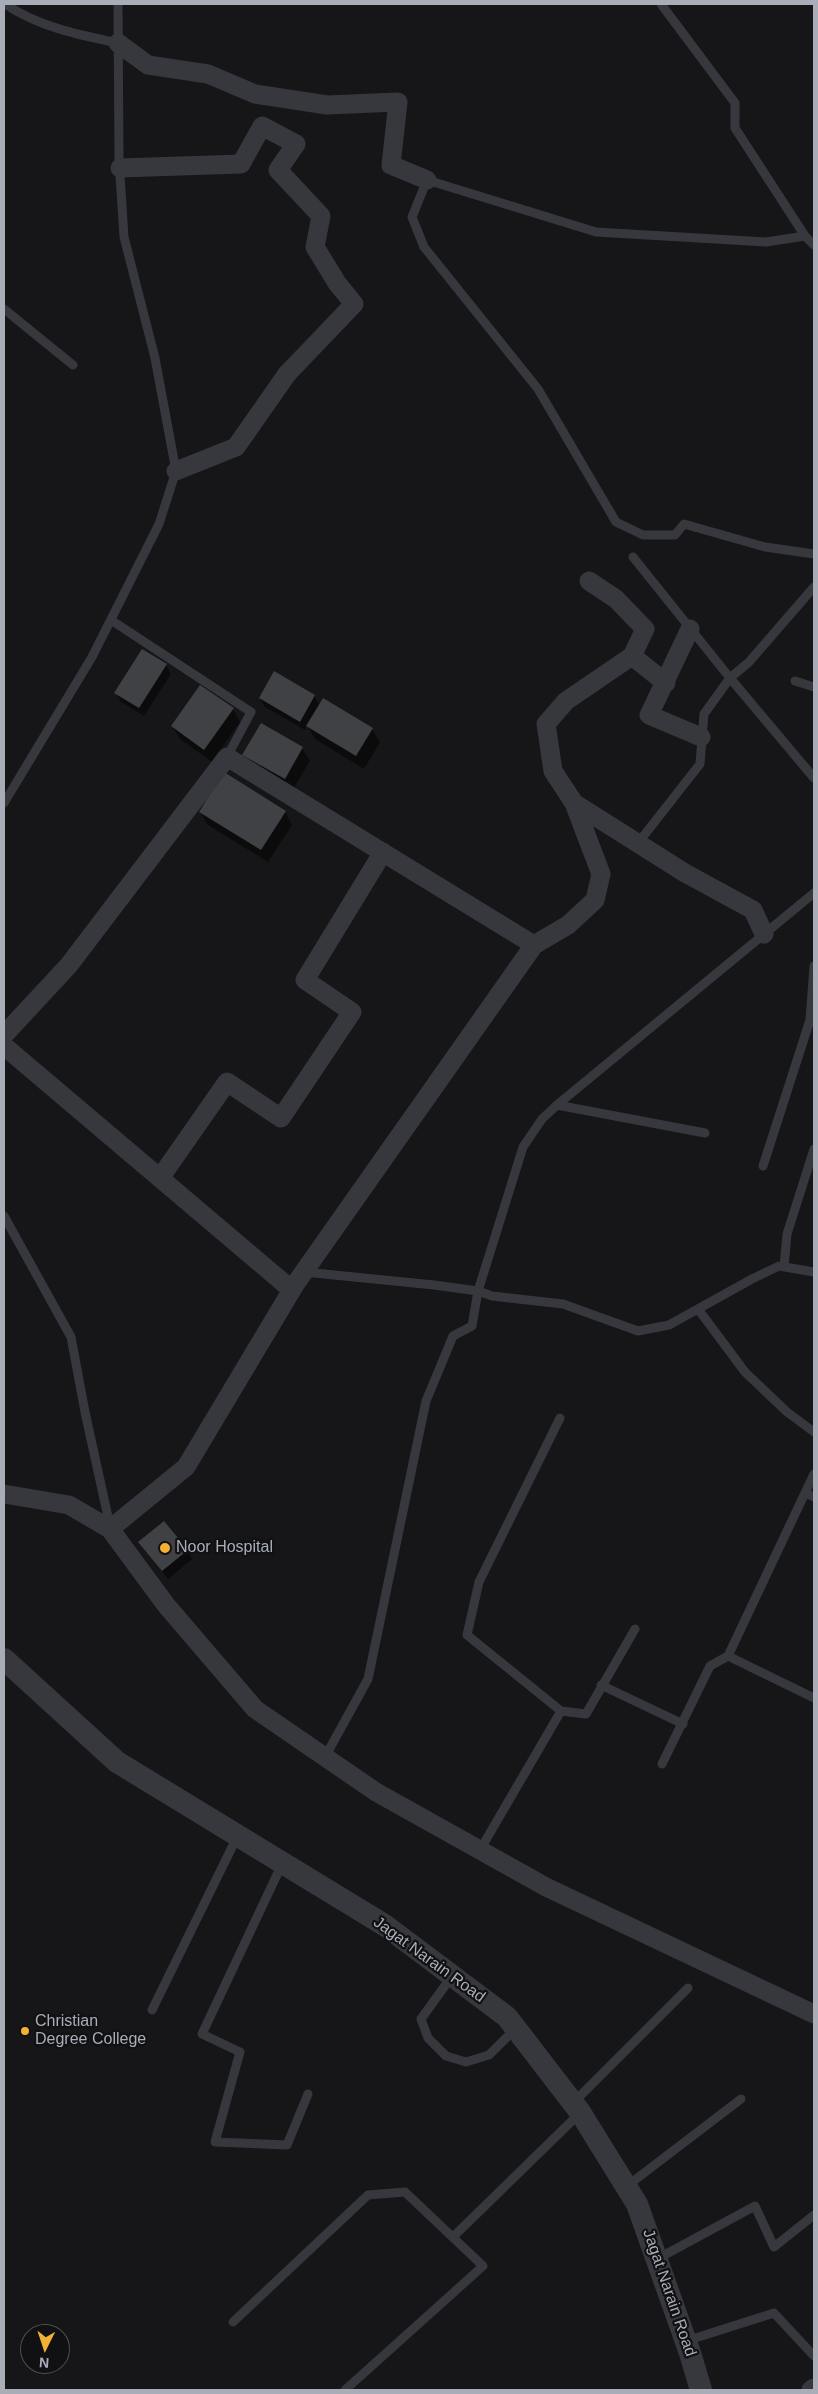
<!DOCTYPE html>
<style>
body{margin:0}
#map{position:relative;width:818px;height:2394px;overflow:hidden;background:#161618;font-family:Helvetica,sans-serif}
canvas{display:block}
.frame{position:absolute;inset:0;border:5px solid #a8adb8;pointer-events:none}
.north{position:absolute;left:20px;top:2324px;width:50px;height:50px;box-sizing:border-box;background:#111113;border:1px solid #4d4f55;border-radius:50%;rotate:184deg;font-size:14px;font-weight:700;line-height:20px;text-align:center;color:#a8adb8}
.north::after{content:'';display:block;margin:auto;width:18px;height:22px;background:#f2b134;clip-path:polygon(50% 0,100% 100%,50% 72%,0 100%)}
</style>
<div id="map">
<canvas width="818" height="2394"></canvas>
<div class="frame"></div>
<div class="north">N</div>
</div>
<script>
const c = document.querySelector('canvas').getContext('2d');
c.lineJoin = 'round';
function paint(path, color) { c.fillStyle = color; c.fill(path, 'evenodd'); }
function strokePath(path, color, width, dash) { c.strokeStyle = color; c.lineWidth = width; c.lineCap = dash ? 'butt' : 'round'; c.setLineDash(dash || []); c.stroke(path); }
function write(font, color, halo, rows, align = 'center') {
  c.font = font + ' Helvetica,sans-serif'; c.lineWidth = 4.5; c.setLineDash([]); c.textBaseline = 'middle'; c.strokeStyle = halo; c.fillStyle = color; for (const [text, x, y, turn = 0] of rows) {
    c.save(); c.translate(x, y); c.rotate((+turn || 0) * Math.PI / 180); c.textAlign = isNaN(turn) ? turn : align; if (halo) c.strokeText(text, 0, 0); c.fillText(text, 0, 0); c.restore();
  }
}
paint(new Path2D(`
 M 166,665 L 171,674 L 144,716 L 121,702 L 116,693 Z
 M 314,696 L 320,706 L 324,700 L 372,729 L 380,742 L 364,769 L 315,739 L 307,725 L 305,730 L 265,707 L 260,698 Z
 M 233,709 L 240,722 L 212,762 L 180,739 L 172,726 Z
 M 261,725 L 302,748 L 310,761 L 292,791 L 251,768 L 243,755 Z
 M 285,811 L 292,825 L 268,862 L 208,825 L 200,812 Z
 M 140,1542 L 187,1551 L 192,1559 L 168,1579 Z`), '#0007');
paint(new Path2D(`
 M 142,649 L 167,664 L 139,708 L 114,693 Z
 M 274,671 L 315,695 L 300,722 L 259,698 Z
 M 200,685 L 234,708 L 204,750 L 171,726 Z
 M 323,698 L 373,728 L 356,756 L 306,726 Z
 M 261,723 L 303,747 L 285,779 L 242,755 Z
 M 224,772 L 286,811 L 261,850 L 199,812 Z
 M 164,1521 L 188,1550 L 162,1571 L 138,1542 Z`), '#404145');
strokePath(new Path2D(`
 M 5,4 C 39,27 79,35 118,43
 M 661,4 L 735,103 L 735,128 L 805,236 L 814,245
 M 805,236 L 766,242 L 596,232 L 427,180 L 412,217 L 424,247 L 538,389 L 616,522 L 643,535 L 675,535 L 684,524 L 765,547 L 814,554
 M 4,309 L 73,365
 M 633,557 L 730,678 L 814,778
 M 111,620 L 251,712 L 227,757
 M 795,681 L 814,687
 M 4,803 L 92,657 L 159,524 L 176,471 L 155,358 L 124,237 L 119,160 L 118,4
 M 638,843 L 700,764 L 704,714 L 730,678 L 749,662 L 814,587
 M 557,1105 L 814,893
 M 763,1166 L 810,1020 L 814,966
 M 4,1216 L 71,1337 L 85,1412 L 110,1526
 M 784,1267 L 787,1234 L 814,1149
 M 304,1272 L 434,1285 L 478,1291 L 492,1296 L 563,1304 L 638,1331 L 669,1325 L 752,1279 L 779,1266 L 814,1272
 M 698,1309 L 745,1372 L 787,1412 L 814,1432
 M 560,1418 L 479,1582 L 467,1635 L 561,1711
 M 805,1493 L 814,1497
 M 728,1656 L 814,1698
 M 601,1685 L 683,1724
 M 325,1757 L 368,1679 L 426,1401 L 453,1336 L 472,1326 L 478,1291 L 523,1147 L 542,1119 L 557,1105 L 705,1133
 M 662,1764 L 710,1666 L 728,1656 L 814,1474
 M 480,1850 L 561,1711 L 586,1714 L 635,1629
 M 283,1862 L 202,2034 L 240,2052 L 215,2142 L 287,2145 L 308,2094
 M 452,1976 L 421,2019 L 428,2038 L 446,2056 L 466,2062 L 489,2055 L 515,2029
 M 152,2010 L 238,1835
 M 573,2103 L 688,1988
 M 627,2186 L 741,2099
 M 453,2237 L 580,2113
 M 657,2259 L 755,2206 L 774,2247 L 814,2215
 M 233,2322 L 368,2195 L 405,2192 L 483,2266 L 345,2390
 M 686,2341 L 774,2313 L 814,2356`), '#37383d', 9);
strokePath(new Path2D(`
 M 118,43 L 148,65 L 208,74 L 255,94 L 327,105 L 398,102 L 391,165 L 427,180
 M 120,168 L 241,164 L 262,126 L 296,144 L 278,170 L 321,216 L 315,247 L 337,283 L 354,304 L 287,374 L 236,447 L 176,471
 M 690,629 L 649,715 L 701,737
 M 632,656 L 666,683
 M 574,803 L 685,873 L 753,910 L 764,934
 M 4,1035 L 69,965 L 227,757 L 534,945
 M 4,1046 L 292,1290
 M 160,1178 L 227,1082 L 281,1118 L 352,1012 L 305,980 L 383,852
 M 4,1494 L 69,1505 L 110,1529 L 166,1605 L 255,1709 L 376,1792 L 546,1887 L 814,2014
 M 110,1529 L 186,1467 L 296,1283 L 534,945 L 568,925 L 595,900 L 601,874 L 574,803 L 553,771 L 546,724 L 566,701 L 632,656 L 645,629 L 616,599 L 589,581
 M 811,2390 L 814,2388`), '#37383d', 19);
strokePath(new Path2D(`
 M 4,1659 L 117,1762 L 386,1926 L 507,2017 L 580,2112 L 637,2204 L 690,2353 L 701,2390`), '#37383d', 22);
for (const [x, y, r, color] of [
 [165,1548,6,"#f2b134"],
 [25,2031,5,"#f2b134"]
]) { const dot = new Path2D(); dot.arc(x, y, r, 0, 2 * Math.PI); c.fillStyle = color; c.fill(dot); strokePath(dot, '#111113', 2); }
write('16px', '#a8adb8', '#111113', [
 ["Noor Hospital",176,1548],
 ["Christian",35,2022],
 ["Degree College",35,2040]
], 'left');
write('16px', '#a8adb8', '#111113', [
 ["Jagat Narain Road",429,1960,36],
 ["Jagat Narain Road",669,2293,71]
]);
</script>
